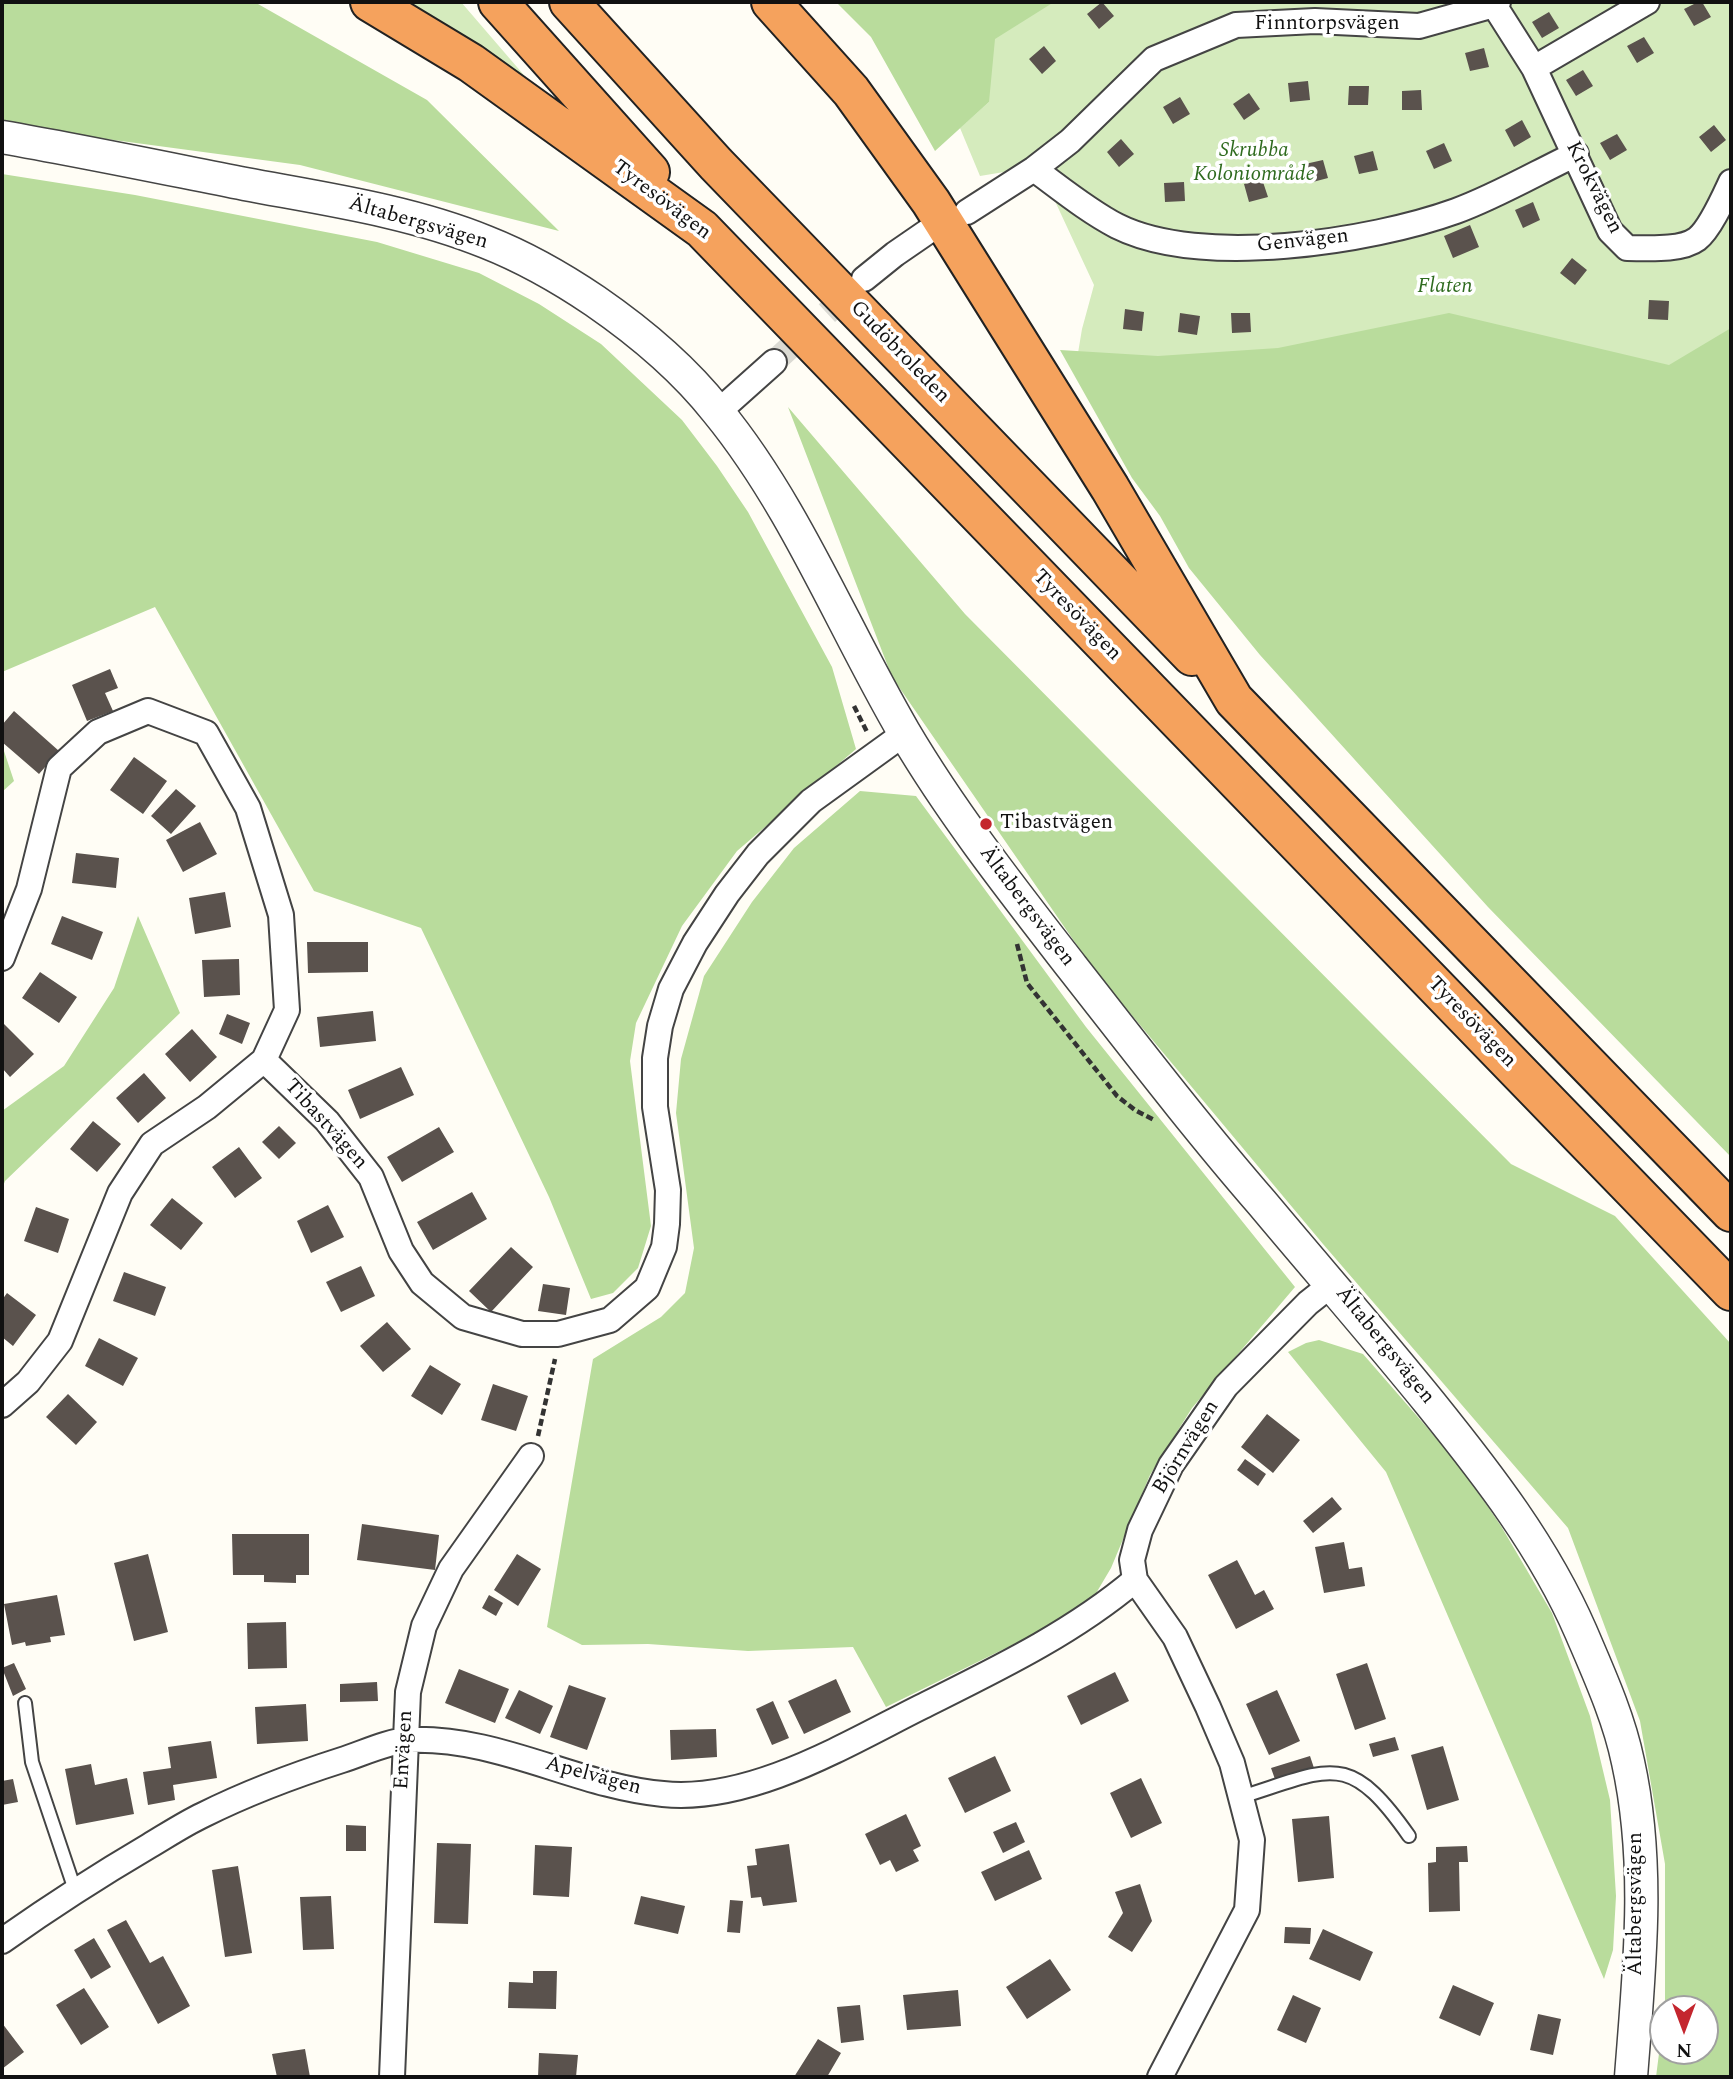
<!DOCTYPE html>
<meta charset="utf-8">
<style>
body{margin:0}
#map{position:relative;width:1733px;height:2079px;overflow:hidden;background:#fffdf5;font-family:Spectral,serif}
canvas{display:block}
.frame{position:absolute;inset:0;border:4px solid #111;pointer-events:none}
.north{position:absolute;left:1649px;top:1995px;width:70px;height:70px;box-sizing:border-box;background:#fff;border:2px solid #a0a0a0;border-radius:50%;rotate:180deg;font-size:19px;font-weight:700;line-height:28px;text-align:center;color:#111}
.north::after{content:'';display:block;margin:auto;width:24px;height:32px;background:#c4262e;clip-path:polygon(50% 0,100% 100%,50% 72%,0 100%)}
</style>
<div id="map">
<canvas width="1733" height="2079"></canvas>
<div class="frame"></div>
<div class="north">N</div>
</div>
<script>
const c = document.querySelector('canvas').getContext('2d');
c.lineJoin = 'round';
function paint(path, color) { c.fillStyle = color; c.fill(path, 'evenodd'); }
function strokePath(path, color, width, dash) { c.strokeStyle = color; c.lineWidth = width; c.lineCap = dash ? 'butt' : 'round'; c.setLineDash(dash || []); c.stroke(path); }
function write(font, color, halo, rows, align = 'center') {
  c.font = font + ' Spectral,serif'; c.lineWidth = 7; c.setLineDash([]); c.textBaseline = 'middle'; c.strokeStyle = halo; c.fillStyle = color; for (const [text, x, y, turn = 0] of rows) {
    c.save(); c.translate(x, y); c.rotate((+turn || 0) * Math.PI / 180); c.textAlign = isNaN(turn) ? turn : align; if (halo) c.strokeText(text, 0, 0); c.fillText(text, 0, 0); c.restore();
  }
}
paint(new Path2D(`
 M 401,2 L 461,2 L 529,81 Z
 M 930,2 L 1731,2 L 1731,1038 L 1077,359 L 1082,329 L 1094,285 L 1054,199 L 1010,171 L 980,176 L 960,128 L 989,102 Z`), '#d5ebbd');
paint(new Path2D(`
 M 2,2 L 250,2 L 258,4 L 427,100 L 559,231 L 300,165 L 2,125 Z
 M 836,2 L 1054,2 L 995,39 L 989,102 L 935,151 L 871,37 Z
 M 2,174 L 135,195 L 377,242 L 479,273 L 539,304 L 601,344 L 682,420 L 717,466 L 748,512 L 832,667 L 856,749 L 737,851 L 682,926 L 636,1023 L 630,1061 L 651,1226 L 638,1268 L 613,1293 L 591,1299 L 549,1197 L 421,928 L 314,891 L 155,607 L 2,672 Z
 M 1449,313 L 1669,365 L 1731,328 L 1731,1157 L 1488,907 L 1260,655 L 1189,568 L 1160,516 L 1132,478 L 1060,350 L 1158,356 L 1278,348 Z
 M 788,407 L 965,614 L 1511,1164 L 1615,1216 L 1731,1344 L 1731,2077 L 1656,2077 L 1663,2022 L 1663,2051 L 1705,2051 L 1705,2009 L 1665,2009 L 1665,1864 L 1640,1721 L 1568,1528 L 1323,1244 L 1094,970 L 892,677 Z
 M 2,745 L 14,781 L 2,792 Z
 M 860,791 L 916,796 L 1086,1027 L 1295,1287 L 1192,1408 L 1150,1475 L 1111,1568 L 1095,1595 L 1059,1622 L 886,1707 L 853,1647 L 748,1651 L 648,1644 L 582,1645 L 547,1627 L 593,1359 L 661,1317 L 685,1293 L 694,1248 L 676,1113 L 681,1059 L 704,976 L 752,902 L 794,848 Z
 M 138,916 L 180,1013 L 5,1181 L 2,1189 L 2,1111 L 64,1066 L 114,988 Z
 M 1319,1340 L 1363,1354 L 1458,1463 L 1501,1526 L 1552,1613 L 1590,1716 L 1610,1800 L 1616,1896 L 1613,1950 L 1604,1979 L 1386,1472 L 1288,1352 L 1306,1343 Z`), '#b9dc9c');
paint(new Path2D(`
 M 1102,2 L 1114,16 L 1099,29 L 1087,14 Z
 M 1698,2 L 1702,2 L 1711,17 L 1694,26 L 1684,9 Z
 M 1549,12 L 1559,28 L 1542,38 L 1532,22 Z
 M 1644,37 L 1654,53 L 1637,63 L 1627,46 Z
 M 1044,46 L 1056,61 L 1042,74 L 1029,59 Z
 M 1484,48 L 1489,67 L 1470,71 L 1465,53 Z
 M 1583,70 L 1593,86 L 1576,96 L 1566,80 Z
 M 1308,81 L 1310,100 L 1290,102 L 1288,83 Z
 M 1349,86 L 1369,86 L 1368,105 L 1348,105 Z
 M 1421,90 L 1422,110 L 1402,110 L 1402,91 Z
 M 1249,93 L 1260,109 L 1244,120 L 1233,104 Z
 M 1180,97 L 1190,114 L 1173,124 L 1163,107 Z
 M 1522,120 L 1531,137 L 1514,147 L 1505,130 Z
 M 1714,125 L 1726,140 L 1711,152 L 1699,137 Z
 M 1617,134 L 1627,150 L 1610,160 L 1600,143 Z
 M 1121,139 L 1134,154 L 1119,167 L 1107,152 Z
 M 1444,143 L 1452,161 L 1434,169 L 1426,151 Z
 M 1373,151 L 1378,170 L 1359,174 L 1354,156 Z
 M 1323,160 L 1328,178 L 1309,183 L 1305,164 Z
 M 1262,179 L 1268,197 L 1249,202 L 1244,184 Z
 M 1184,182 L 1185,201 L 1165,202 L 1164,183 Z
 M 1533,202 L 1540,220 L 1523,228 L 1515,210 Z
 M 1470,225 L 1479,247 L 1453,258 L 1444,236 Z
 M 1572,258 L 1587,270 L 1575,285 L 1560,273 Z
 M 1649,300 L 1669,301 L 1668,320 L 1648,319 Z
 M 1125,309 L 1144,312 L 1142,331 L 1123,329 Z
 M 1180,313 L 1200,316 L 1197,335 L 1178,332 Z
 M 1231,313 L 1250,313 L 1251,332 L 1232,333 Z
 M 110,669 L 118,688 L 105,693 L 113,711 L 87,721 L 72,685 Z
 M 14,711 L 59,751 L 39,774 L 2,742 L 2,725 Z
 M 134,757 L 167,781 L 143,814 L 110,790 Z
 M 176,789 L 196,806 L 171,834 L 151,816 Z
 M 200,822 L 217,854 L 183,872 L 166,840 Z
 M 76,853 L 119,858 L 116,888 L 72,883 Z
 M 225,892 L 231,927 L 195,934 L 189,898 Z
 M 62,916 L 103,932 L 92,960 L 51,944 Z
 M 307,942 L 368,942 L 368,972 L 308,973 Z
 M 239,959 L 240,995 L 204,997 L 202,960 Z
 M 40,972 L 77,997 L 59,1023 L 22,998 Z
 M 373,1011 L 376,1041 L 320,1047 L 317,1017 Z
 M 227,1014 L 250,1023 L 242,1044 L 219,1034 Z
 M 3,1023 L 34,1054 L 10,1077 L 2,1068 Z
 M 192,1029 L 217,1057 L 190,1082 L 165,1054 Z
 M 401,1067 L 414,1095 L 360,1119 L 348,1090 Z
 M 144,1073 L 166,1098 L 138,1123 L 116,1098 Z
 M 93,1121 L 121,1144 L 97,1172 L 70,1149 Z
 M 279,1126 L 296,1143 L 279,1159 L 262,1142 Z
 M 439,1127 L 454,1152 L 402,1182 L 387,1157 Z
 M 239,1147 L 262,1178 L 235,1198 L 212,1167 Z
 M 472,1192 L 487,1219 L 433,1250 L 417,1222 Z
 M 172,1198 L 203,1223 L 181,1250 L 150,1225 Z
 M 328,1205 L 344,1237 L 311,1253 L 297,1221 Z
 M 36,1207 L 69,1219 L 58,1253 L 24,1241 Z
 M 511,1247 L 533,1267 L 491,1312 L 469,1291 Z
 M 361,1266 L 375,1296 L 341,1312 L 326,1282 Z
 M 124,1272 L 166,1287 L 155,1316 L 113,1301 Z
 M 543,1284 L 570,1288 L 566,1315 L 538,1311 Z
 M 7,1293 L 36,1315 L 13,1346 L 2,1337 L 2,1300 Z
 M 387,1322 L 411,1349 L 383,1372 L 360,1346 Z
 M 99,1338 L 138,1358 L 123,1386 L 85,1366 Z
 M 430,1365 L 461,1384 L 442,1415 L 411,1396 Z
 M 493,1384 L 528,1396 L 516,1431 L 481,1420 Z
 M 68,1394 L 97,1422 L 76,1445 L 46,1417 Z
 M 1267,1414 L 1300,1440 L 1273,1473 L 1241,1447 Z
 M 1245,1459 L 1266,1474 L 1258,1486 L 1237,1470 Z
 M 1332,1497 L 1342,1509 L 1313,1533 L 1303,1521 Z
 M 362,1524 L 439,1535 L 435,1570 L 357,1560 Z
 M 232,1534 L 309,1534 L 309,1575 L 296,1575 L 296,1583 L 264,1582 L 264,1575 L 233,1575 Z
 M 1344,1542 L 1349,1569 L 1362,1567 L 1365,1586 L 1324,1593 L 1315,1547 Z
 M 148,1554 L 168,1632 L 134,1641 L 114,1563 Z
 M 517,1554 L 541,1569 L 518,1606 L 494,1590 Z
 M 1237,1560 L 1255,1595 L 1264,1590 L 1274,1609 L 1236,1629 L 1208,1575 Z
 M 57,1595 L 65,1635 L 50,1637 L 51,1642 L 26,1646 L 25,1642 L 12,1645 L 4,1604 Z
 M 489,1595 L 503,1603 L 496,1616 L 482,1608 Z
 M 286,1622 L 287,1668 L 248,1669 L 247,1623 Z
 M 14,1663 L 26,1689 L 13,1696 L 2,1668 Z
 M 1367,1663 L 1386,1719 L 1355,1730 L 1336,1674 Z
 M 459,1669 L 509,1689 L 495,1723 L 445,1703 Z
 M 1115,1672 L 1129,1701 L 1081,1725 L 1067,1696 Z
 M 836,1679 L 851,1712 L 804,1734 L 788,1701 Z
 M 377,1682 L 378,1701 L 340,1702 L 340,1684 Z
 M 569,1685 L 606,1698 L 587,1750 L 550,1737 Z
 M 519,1690 L 553,1706 L 540,1734 L 505,1718 Z
 M 1277,1690 L 1300,1741 L 1269,1755 L 1246,1704 Z
 M 773,1701 L 789,1738 L 772,1745 L 756,1709 Z
 M 306,1704 L 308,1741 L 257,1744 L 255,1707 Z
 M 716,1729 L 717,1757 L 671,1760 L 670,1730 Z
 M 1395,1737 L 1399,1750 L 1373,1757 L 1369,1744 Z
 M 211,1741 L 217,1778 L 173,1785 L 175,1800 L 148,1805 L 143,1772 L 171,1768 L 168,1747 Z
 M 1443,1746 L 1459,1800 L 1427,1810 L 1411,1755 Z
 M 995,1756 L 1011,1791 L 965,1813 L 948,1778 Z
 M 1310,1756 L 1315,1771 L 1276,1782 L 1271,1768 Z
 M 91,1764 L 95,1785 L 127,1778 L 134,1814 L 76,1825 L 65,1769 Z
 M 1141,1778 L 1162,1823 L 1131,1838 L 1110,1793 Z
 M 13,1779 L 18,1802 L 2,1805 L 2,1781 Z
 M 906,1814 L 921,1846 L 913,1850 L 919,1861 L 896,1872 L 890,1860 L 880,1865 L 865,1834 Z
 M 1329,1816 L 1334,1878 L 1298,1882 L 1292,1819 Z
 M 1016,1822 L 1025,1842 L 1003,1853 L 993,1832 Z
 M 346,1825 L 366,1826 L 366,1851 L 346,1851 Z
 M 437,1843 L 471,1844 L 468,1924 L 434,1923 Z
 M 789,1844 L 797,1902 L 763,1906 L 761,1897 L 751,1898 L 747,1866 L 757,1865 L 755,1849 Z
 M 535,1845 L 572,1847 L 569,1897 L 533,1895 Z
 M 1467,1846 L 1468,1862 L 1459,1862 L 1460,1911 L 1429,1912 L 1428,1863 L 1436,1862 L 1436,1847 Z
 M 1029,1850 L 1042,1879 L 995,1901 L 981,1872 Z
 M 238,1866 L 252,1953 L 225,1957 L 212,1870 Z
 M 1140,1884 L 1152,1921 L 1132,1952 L 1108,1937 L 1123,1913 L 1115,1892 Z
 M 331,1896 L 334,1949 L 303,1950 L 300,1897 Z
 M 641,1896 L 685,1906 L 678,1934 L 634,1924 Z
 M 730,1900 L 743,1901 L 740,1933 L 727,1932 Z
 M 126,1920 L 150,1963 L 163,1956 L 190,2006 L 158,2024 L 107,1930 Z
 M 1285,1927 L 1311,1928 L 1310,1944 L 1284,1943 Z
 M 1323,1929 L 1373,1952 L 1360,1981 L 1309,1959 Z
 M 94,1938 L 111,1967 L 91,1979 L 74,1950 Z
 M 1050,1959 L 1071,1990 L 1027,2019 L 1006,1987 Z
 M 533,1971 L 557,1971 L 556,2009 L 508,2008 L 509,1982 L 533,1983 Z
 M 1453,1985 L 1494,2003 L 1480,2036 L 1439,2018 Z
 M 84,1988 L 109,2027 L 81,2045 L 56,2005 Z
 M 958,1990 L 961,2026 L 907,2030 L 903,1995 Z
 M 1293,1995 L 1321,2008 L 1306,2043 L 1277,2030 Z
 M 860,2005 L 864,2040 L 841,2043 L 837,2007 Z
 M 1538,2014 L 1561,2019 L 1553,2055 L 1530,2050 Z
 M 2,2023 L 24,2052 L 2,2069 Z
 M 818,2039 L 841,2053 L 827,2077 L 794,2077 Z
 M 305,2049 L 310,2077 L 277,2077 L 272,2054 Z
 M 539,2053 L 578,2055 L 576,2077 L 538,2077 Z`), '#5a524d');
strokePath(new Path2D(`
 M 774,362 L 853,289`), '#dbdad3', 24, [24, 12]);
const service = new Path2D(`
 M 25,1703 L 32,1762 L 75,1890
 M 1241,1797 C 1331,1769 1348,1749 1409,1836`);
const minor = new Path2D(`
 M 1494,5 L 1534,68 L 1610,231 L 1627,248 C 1646,248 1681,251 1697,239 C 1710,229 1724,197 1731,182
 M 1534,68 L 1647,2
 M 1034,169 C 1060,188 1088,211 1117,226 C 1201,268 1370,242 1456,211 C 1495,197 1538,172 1576,154
 M 967,212 L 1034,169 L 1070,141 L 1154,59 L 1236,25 L 1315,21 L 1419,26 L 1494,5 L 1498,2
 M 864,279 L 895,254 L 927,232
 M 718,412 L 774,362
 M 2,958 L 29,889 L 59,768 L 98,732 L 148,711 L 206,733 L 248,808 L 281,915 L 287,1010 L 264,1060 L 207,1107 L 152,1144 L 120,1193 L 60,1341 L 28,1382 L 2,1405
 M 264,1060 L 327,1121 L 371,1177 L 401,1251 L 422,1283 L 463,1317 L 522,1334 L 558,1334 L 610,1320 L 647,1288 L 664,1247 L 667,1224 L 668,1190 L 655,1107 L 655,1058 L 660,1026 L 671,989 L 695,943 L 727,894 L 758,854 L 811,801 L 905,733
 M 2,1941 C 50,1907 98,1876 149,1846 C 166,1836 184,1824 203,1815 C 247,1793 295,1775 342,1760 C 361,1754 389,1741 408,1740 C 498,1736 576,1786 663,1794 C 750,1803 845,1745 921,1707 C 995,1670 1071,1634 1135,1580
 M 392,2077 L 408,1692 L 424,1626 L 451,1569 L 531,1456
 M 1160,2077 L 1247,1910 L 1252,1840 L 1232,1763 L 1208,1707 L 1175,1637 L 1135,1580 L 1132,1560 L 1140,1530 L 1171,1465 L 1226,1386 L 1308,1303 L 1332,1284`);
const tertiary = new Path2D(`
 M 2,137 C 83,151 164,168 245,184 C 325,199 410,211 486,242 C 524,257 561,278 595,301 C 640,332 683,368 717,411 C 795,506 842,626 904,732 C 953,815 1013,891 1072,967 C 1134,1046 1196,1127 1262,1203 C 1318,1270 1375,1335 1430,1403 C 1488,1475 1544,1547 1581,1632 C 1599,1674 1619,1718 1628,1762 C 1651,1866 1639,1972 1631,2077`);
const motorway = new Path2D(`
 M 370,2 L 471,63 L 702,229 L 1731,1291
 M 498,2 L 650,172
 M 569,2 L 716,164 L 1192,656
 M 771,2 L 851,91 L 931,202 L 1110,488 L 1234,700 L 1731,1212`);
strokePath(service, '#444', 16);
strokePath(minor, '#444', 28);
strokePath(tertiary, '#444', 35);
strokePath(motorway, '#222', 42);
strokePath(new Path2D(`
 M 854,706 L 867,732
 M 1017,944 L 1027,983 L 1117,1096 L 1135,1110 L 1154,1120
 M 538,1436 L 555,1359`), '#333', 4.5, [7, 3.5]);
strokePath(service, '#fff', 12);
strokePath(minor, '#fff', 24);
strokePath(tertiary, '#fff', 32);
strokePath(motorway, '#f5a25d', 38);
for (const [x, y, r, color] of [
 [986,824,7,"#c4262e"]
]) { const dot = new Path2D(); dot.arc(x, y, r, 0, 2 * Math.PI); c.fillStyle = color; c.fill(dot); strokePath(dot, '#fff', 2.5); }
write('21px', '#111', '#fff', [
 ["Finntorpsvägen",1327,25],
 ["Krokvägen",1593,188,63],
 ["Tyresövägen",661,201,37],
 ["Ältabergsvägen",418,224,16],
 ["Genvägen",1303,242,-6],
 ["Gudöbroleden",899,353,46],
 ["Tyresövägen",1076,616,46],
 ["Ältabergsvägen",1026,907,53],
 ["Tyresövägen",1471,1023,46],
 ["Tibastvägen",325,1125,48],
 ["Ältabergsvägen",1384,1346,51],
 ["Björnvägen",1187,1448,-58],
 ["Envägen",405,1750,-87],
 ["Apelvägen",593,1777,15],
 ["Ältabergsvägen",1637,1904,-90]
]);
write('italic 21px', '#2f6b1f', '#fff', [
 ["Skrubba",1254,152],
 ["Koloniområde",1254,176],
 ["Flaten",1445,288]
]);
write('21px', '#111', '#fff', [
 ["Tibastvägen",1000,824]
], 'left');
</script>
